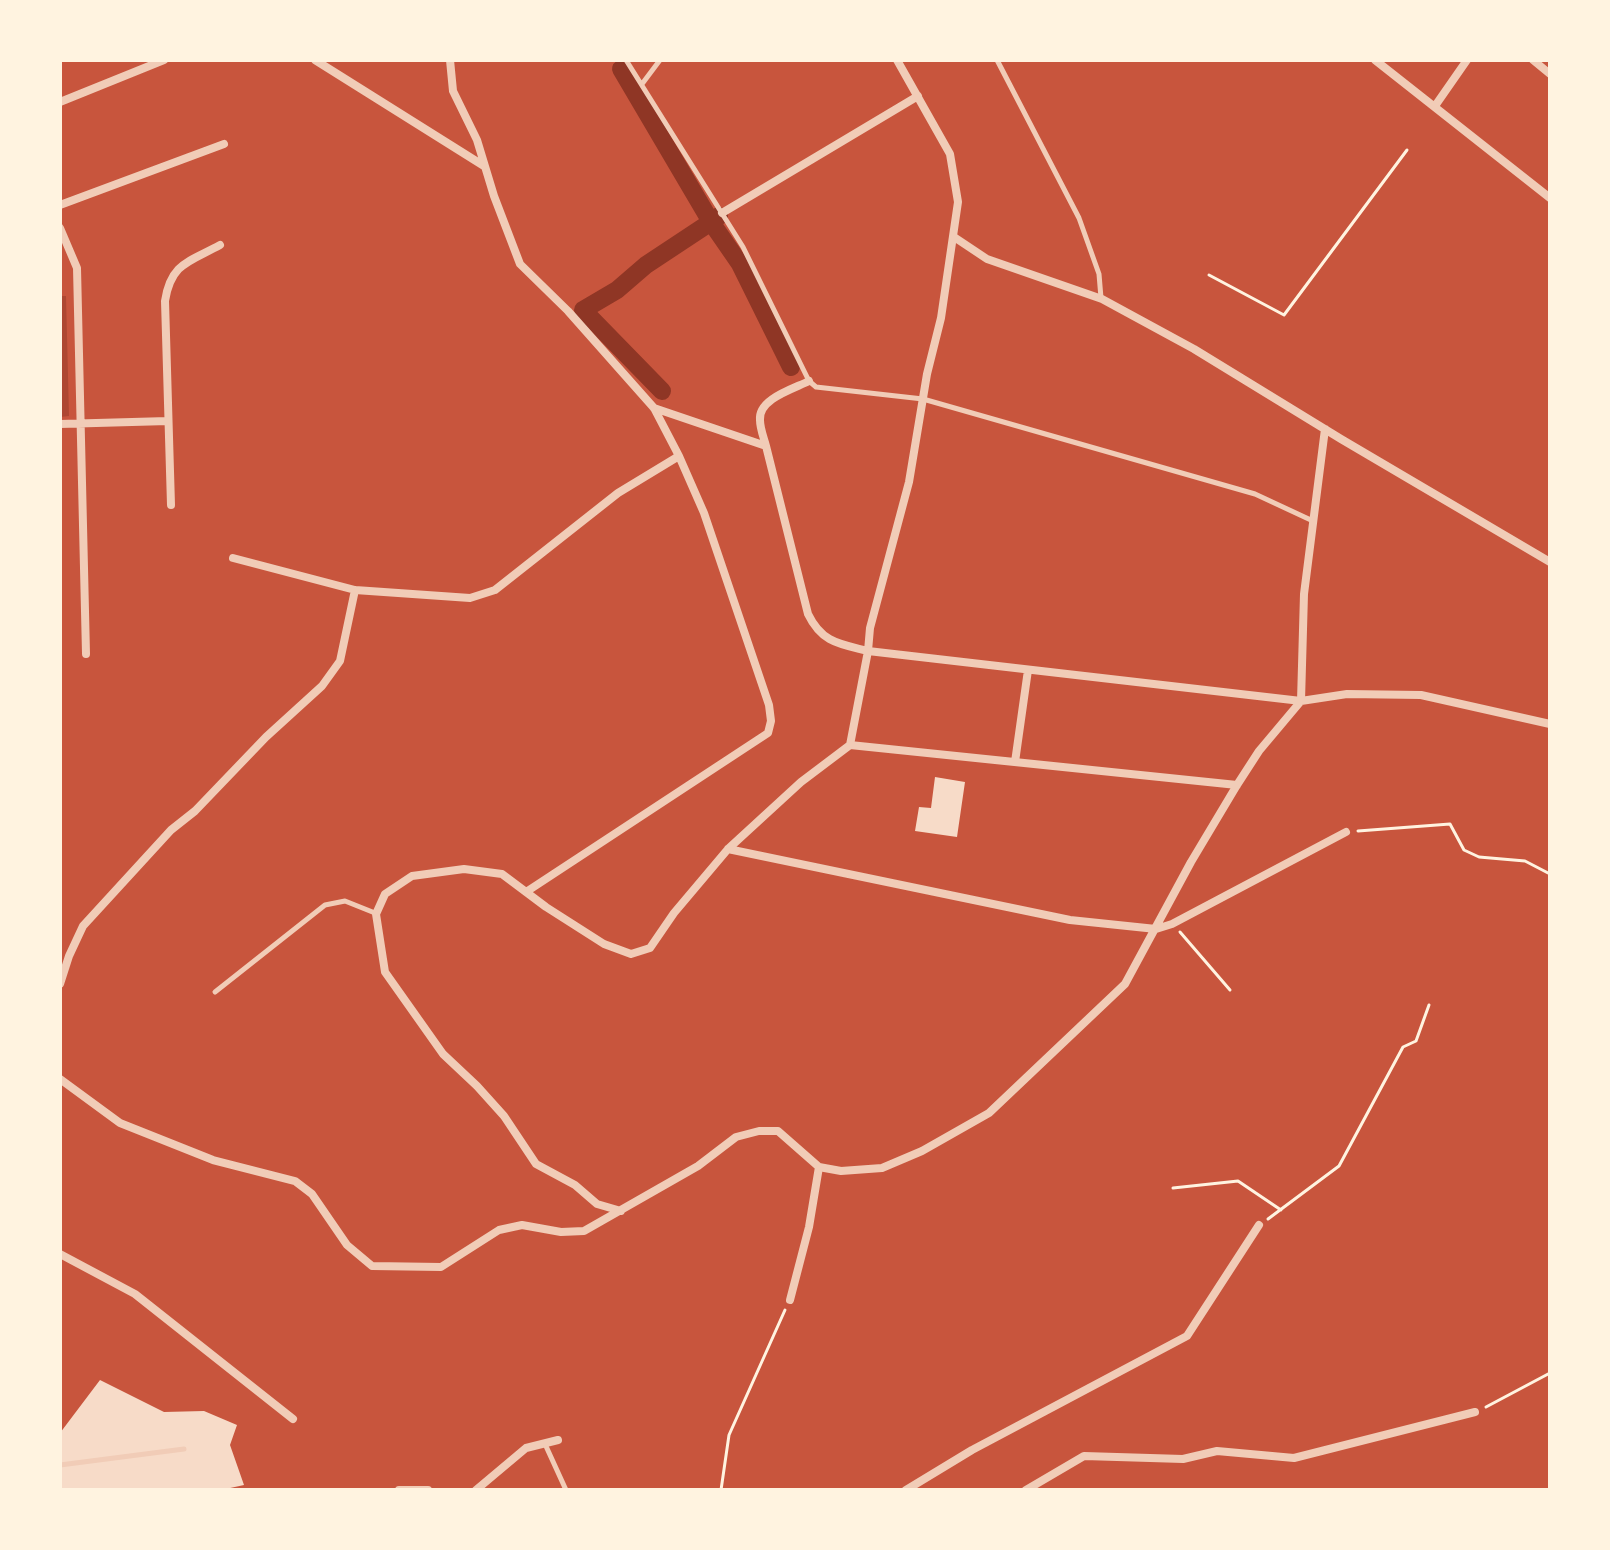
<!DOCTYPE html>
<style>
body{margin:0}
#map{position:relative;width:1610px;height:1550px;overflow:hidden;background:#c8553d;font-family:"Titillium Web",sans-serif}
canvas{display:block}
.frame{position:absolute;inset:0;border:62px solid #fff3e0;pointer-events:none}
</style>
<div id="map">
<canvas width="1610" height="1550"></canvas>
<div class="frame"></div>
</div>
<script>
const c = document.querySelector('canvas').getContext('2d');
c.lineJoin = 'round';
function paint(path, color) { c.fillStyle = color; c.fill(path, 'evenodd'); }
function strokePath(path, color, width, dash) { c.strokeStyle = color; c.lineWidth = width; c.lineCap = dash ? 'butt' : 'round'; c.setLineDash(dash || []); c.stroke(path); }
paint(new Path2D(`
 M 60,296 L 66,296 L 69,416 L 60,417 Z`), '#ae4732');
strokePath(new Path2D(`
 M 621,69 L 711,222 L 719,216
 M 662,391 L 583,310 L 617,290 L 646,265 L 711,222 L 740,264 L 791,367`), '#8f3625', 18);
paint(new Path2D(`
 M 935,777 L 965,782 L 957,837 L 915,831 L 919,807 L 931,808 Z
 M 100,1380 L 164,1412 L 204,1411 L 237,1425 L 230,1445 L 244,1485 L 221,1490 L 60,1490 L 60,1433 Z`), '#f7dbc8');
strokePath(new Path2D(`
 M 1209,275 L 1284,315 L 1407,150
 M 1358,831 L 1450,824 L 1464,850 L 1479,857 L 1525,861 L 1550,874
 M 1180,932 L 1230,990
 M 1173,1188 L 1238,1181 L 1281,1210
 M 1268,1219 L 1339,1166 L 1403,1047 L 1416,1041 L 1429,1005
 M 1486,1407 L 1550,1373
 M 721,1490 L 729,1435 L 785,1310`), '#fff3e0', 3);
strokePath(new Path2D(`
 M 626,60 L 743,247 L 809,381 L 816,387 L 923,399 L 1255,494 L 1313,521
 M 997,60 L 1079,218 L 1099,274 L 1101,298
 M 642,84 L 660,60
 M 215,992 L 325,905 L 345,901 L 375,913
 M 545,1444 L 566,1490
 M 60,1465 L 184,1449`), '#f1ccb7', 5);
strokePath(new Path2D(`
 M 315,60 L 484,166
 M 450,60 L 453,91 L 477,140 L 494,196 L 520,264 L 568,311 L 654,408 L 679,456 L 704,513 L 769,705 L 771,721 L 768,733 L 526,892
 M 897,60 L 950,154 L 958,202 L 941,318 L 927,374 L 909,482 L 870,628 L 868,651 L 850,745 L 1237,785
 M 1375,60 L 1550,198
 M 1533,60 L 1550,74
 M 60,102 L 164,60
 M 1435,106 L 1467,60
 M 60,205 L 224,144
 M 722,213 L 918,96
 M 60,228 L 77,268 L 86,654
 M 954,237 L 987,259 L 1102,299 L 1194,349 L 1341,439 L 1550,562
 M 654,408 L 766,446 L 808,614 C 822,643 840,644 868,651 L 1301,701 L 1347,694 L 1421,695 L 1550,724
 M 60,424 L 168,421
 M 766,446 C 764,438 760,429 760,420 C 758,399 793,389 809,381
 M 171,505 L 165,301 C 171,263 189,262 220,245
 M 233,558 L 355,590 L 470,598 L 495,590 L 618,493 L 679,456
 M 1015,762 L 1028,670
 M 728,849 L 1070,920 L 1156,929 L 1172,924 L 1346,832
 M 60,984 L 69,956 L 83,926 L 171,830 L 195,811 L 266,737 L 322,686 L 340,661 L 355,590
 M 60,1079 L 120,1123 L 213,1160 L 295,1181 L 312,1194 L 347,1245 L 372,1266 L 441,1267 L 499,1230 L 522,1225 L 561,1232 L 584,1231 L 698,1166 L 736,1137 L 759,1131 L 778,1131 L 819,1167 L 841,1171 L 882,1168 L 922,1151 L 989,1113 L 1125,984 L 1191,862 L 1237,785 L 1259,751 L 1301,701 L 1304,594 L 1325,429
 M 621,1211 L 597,1204 L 575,1185 L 536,1164 L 504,1116 L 477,1086 L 443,1054 L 385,972 L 376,914 L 385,894 L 412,876 L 464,869 L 502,874 L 546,907 L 604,944 L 631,954 L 650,948 L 674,913 L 728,849 L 801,782 L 850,745
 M 60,1254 L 135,1294 L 293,1419
 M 790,1300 L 809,1227 L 819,1167
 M 399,1490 L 428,1490
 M 476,1490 L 526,1448 L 558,1440
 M 906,1490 L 972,1450 L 1187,1336 L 1259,1225
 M 1026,1490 L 1084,1456 L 1183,1459 L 1217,1451 L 1294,1458 L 1475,1412`), '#f1ccb7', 8);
</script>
